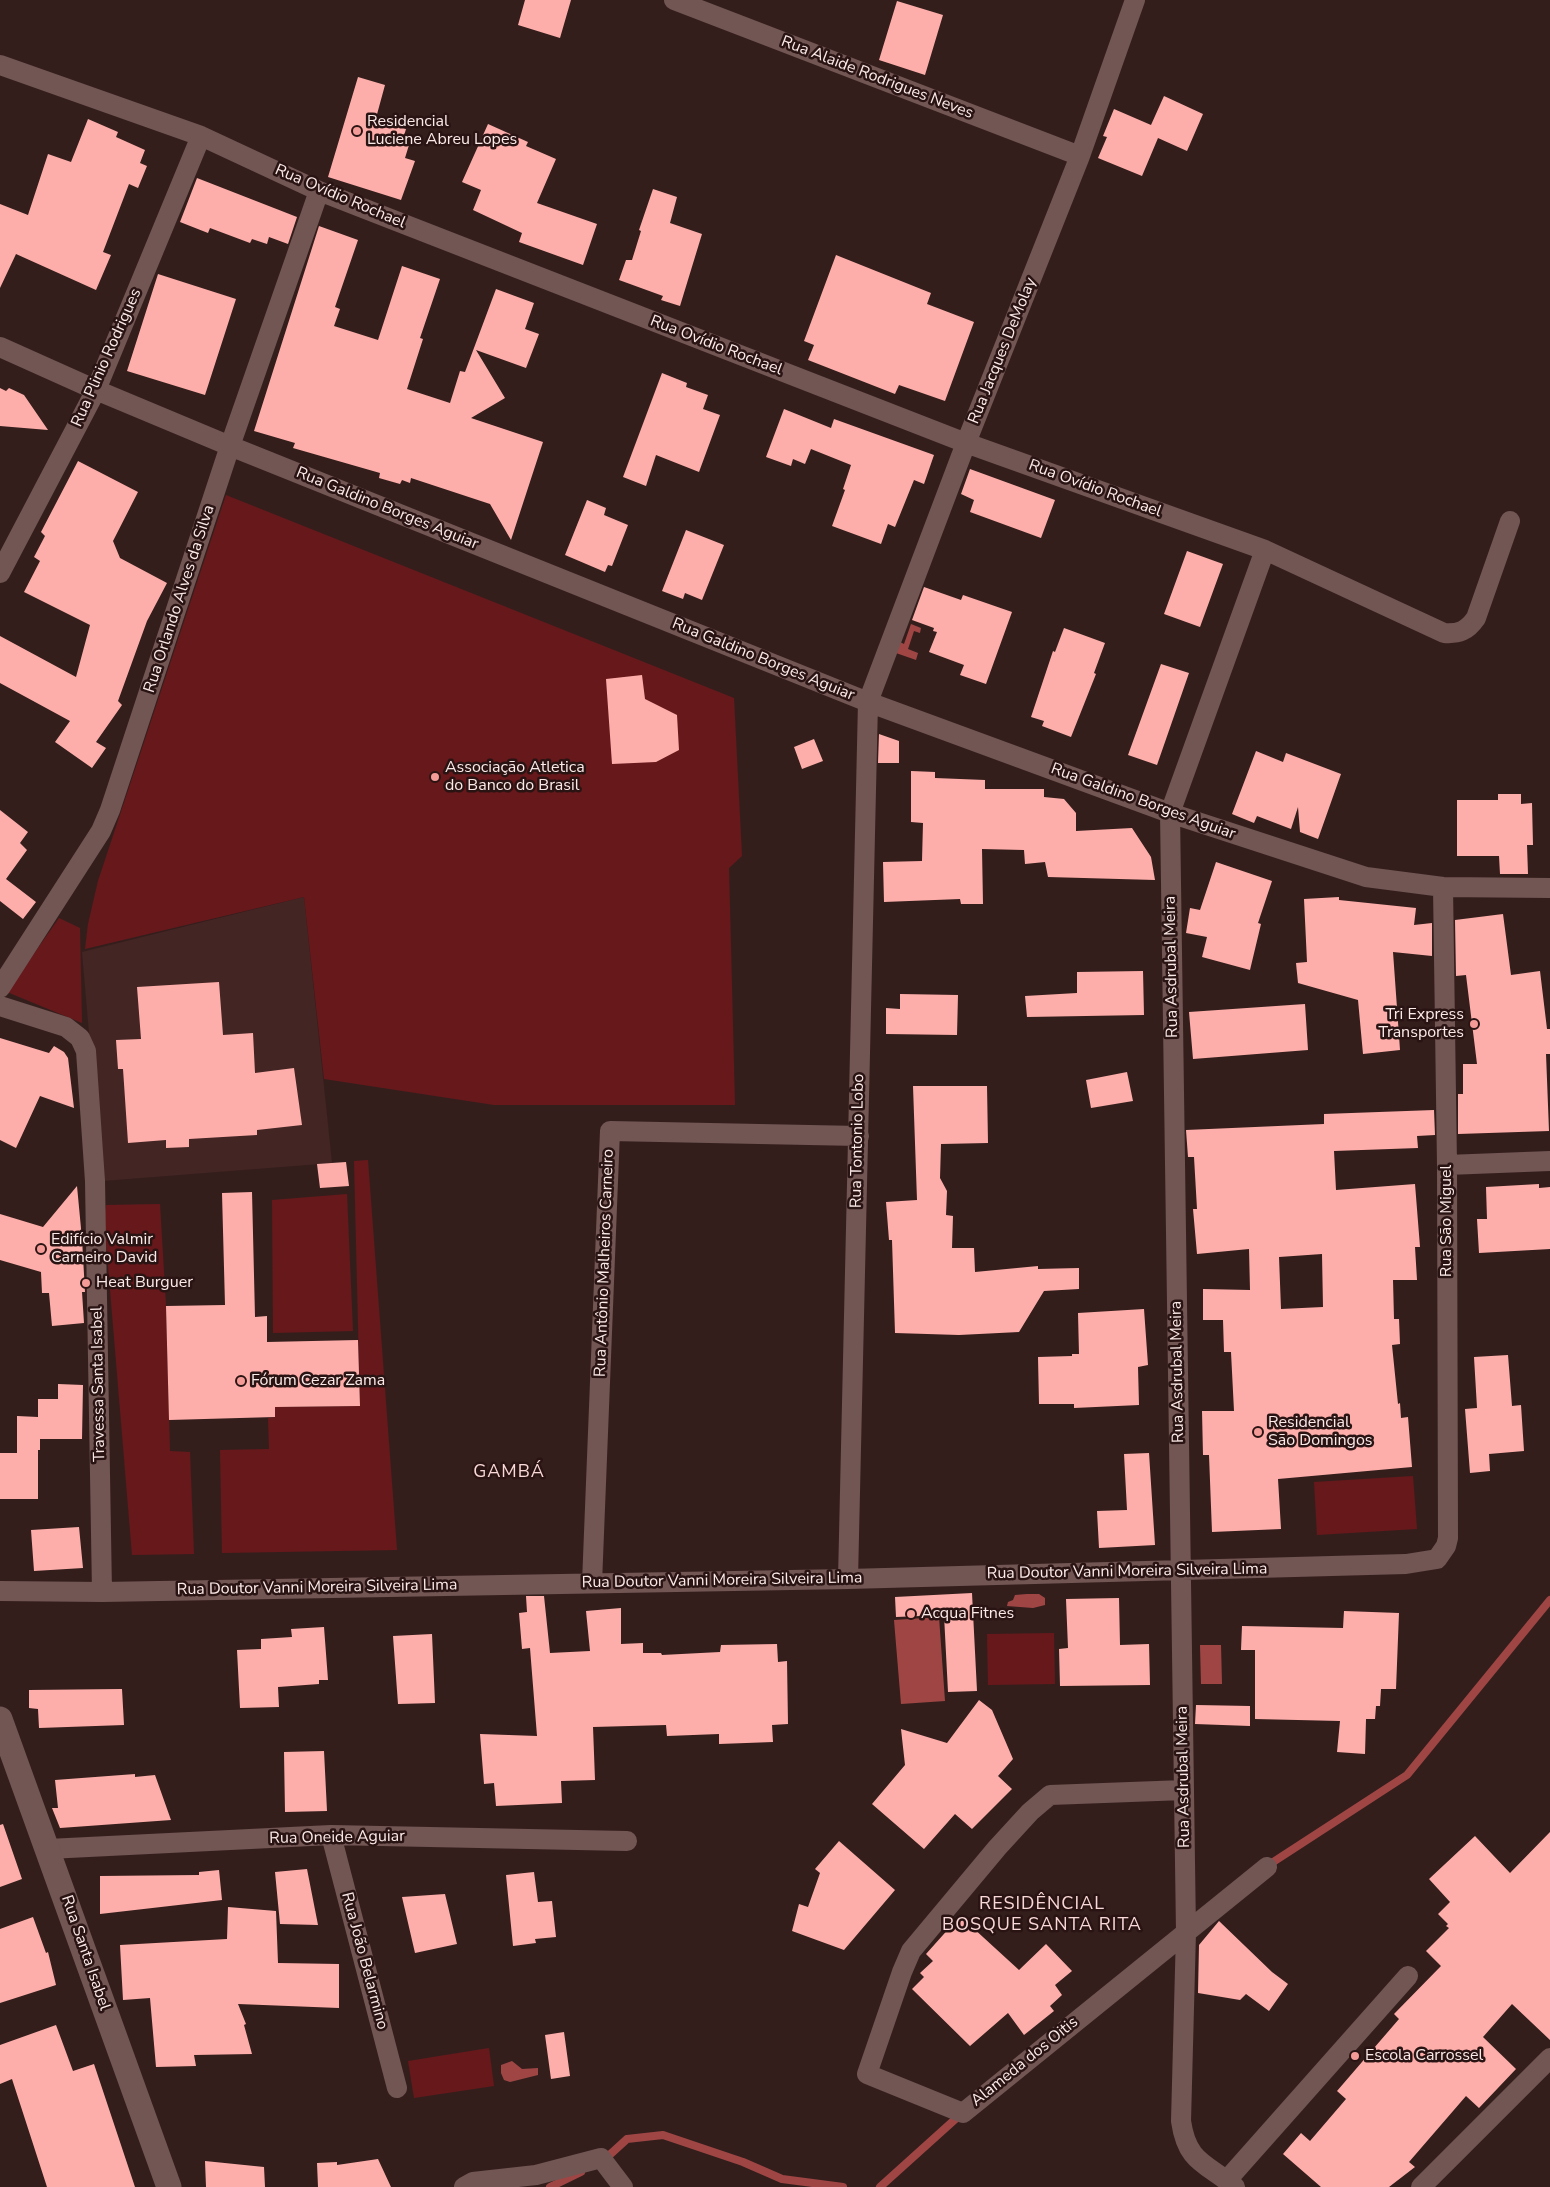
<!DOCTYPE html>
<meta charset="utf-8">
<style>
body{margin:0}
canvas{display:block;background:#341e1c}
</style>
<canvas width="1550" height="2187"></canvas>
<script>
const c = document.querySelector('canvas').getContext('2d');
c.lineJoin = 'round';
function paint(path, color) { c.fillStyle = color; c.fill(path, 'evenodd'); }
function strokePath(path, color, width, dash) { c.strokeStyle = color; c.lineWidth = width; c.lineCap = dash ? 'butt' : 'round'; c.setLineDash(dash || []); c.stroke(path); }
function write(font, color, halo, rows, align = 'center') {
  c.font = font + ' "Nunito Sans",sans-serif'; c.lineWidth = 5; c.setLineDash([]); c.textBaseline = 'middle'; c.strokeStyle = halo; c.fillStyle = color; for (const [text, x, y, turn = 0] of rows) {
    c.save(); c.translate(x, y); c.rotate((+turn || 0) * Math.PI / 180); c.textAlign = isNaN(turn) ? turn : align; if (halo) c.strokeText(text, 0, 0); c.fillText(text, 0, 0); c.restore();
  }
}
paint(new Path2D(`
 M 304,897 L 332,1163 L 102,1181 L 82,952 Z`), '#432524');
paint(new Path2D(`
 M 226,495 L 734,698 L 742,856 L 729,868 L 735,1105 L 494,1105 L 324,1079 L 304,897 L 85,949 L 88,924 L 98,881 Z
 M 59,918 L 80,928 L 82,1023 L 7,992 Z
 M 368,1160 L 397,1550 L 222,1553 L 220,1450 L 269,1449 L 268,1418 L 275,1417 L 275,1407 L 360,1406 L 354,1161 Z
 M 347,1194 L 353,1331 L 273,1333 L 272,1200 Z
 M 160,1204 L 166,1306 L 170,1451 L 190,1452 L 194,1554 L 132,1555 L 104,1217 L 106,1205 Z
 M 1413,1476 L 1417,1529 L 1317,1535 L 1314,1482 Z
 M 1054,1633 L 1055,1684 L 988,1685 L 987,1634 Z
 M 489,2048 L 494,2086 L 414,2098 L 408,2061 Z`), '#67181b');
paint(new Path2D(`
 M 911,624 L 921,628 L 920,633 L 914,631 L 908,649 L 918,653 L 916,660 L 896,653 L 900,642 L 904,644 Z
 M 1027,1594 L 1039,1594 L 1045,1598 L 1045,1605 L 1033,1608 L 1007,1606 L 1008,1602 L 1013,1600 L 1015,1595 Z
 M 939,1617 L 945,1701 L 901,1704 L 894,1620 Z
 M 1200,1645 L 1221,1645 L 1222,1684 L 1201,1684 Z
 M 512,2061 L 522,2069 L 538,2068 L 538,2075 L 510,2082 L 504,2080 L 501,2073 L 501,2065 Z`), '#9f4645');
strokePath(new Path2D(`
 M 1267,1866 L 1407,1775 L 1550,1600
 M 604,2160 L 627,2139 L 663,2135 L 743,2162 L 782,2179 L 843,2187
 M 550,2187 L 581,2172
 M 880,2187 L 961,2114`), '#9f4645', 8);
paint(new Path2D(`
 M 525,0 L 571,0 L 560,38 L 518,25 Z
 M 897,1 L 943,15 L 925,75 L 879,60 Z
 M 358,77 L 385,85 L 376,118 L 406,129 L 402,142 L 409,145 L 405,158 L 415,161 L 401,200 L 328,177 Z
 M 1164,96 L 1203,114 L 1187,151 L 1158,138 L 1142,176 L 1098,158 L 1107,137 L 1103,136 L 1114,109 L 1151,125 Z
 M 88,119 L 118,132 L 116,137 L 145,150 L 140,163 L 147,166 L 138,188 L 129,184 L 103,252 L 111,255 L 96,290 L 16,254 L 0,288 L 0,204 L 28,215 L 48,154 L 71,162 Z
 M 488,124 L 528,142 L 526,146 L 556,159 L 537,203 L 597,224 L 583,265 L 519,242 L 522,233 L 473,210 L 481,190 L 462,182 Z
 M 197,178 L 297,217 L 288,244 L 269,237 L 267,244 L 252,239 L 250,243 L 210,228 L 208,233 L 180,222 Z
 M 653,189 L 677,197 L 670,223 L 702,234 L 680,306 L 661,300 L 663,296 L 619,280 L 626,260 L 632,260 L 641,231 L 639,230 Z
 M 319,226 L 358,240 L 335,307 L 340,309 L 334,326 L 378,340 L 402,266 L 440,279 L 420,338 L 423,339 L 407,389 L 450,403 L 460,371 L 465,372 L 496,289 L 534,303 L 525,329 L 539,334 L 526,368 L 476,350 L 505,398 L 471,418 L 543,442 L 511,540 L 490,504 L 411,478 L 410,483 L 402,480 L 400,484 L 379,478 L 380,473 L 293,448 L 295,443 L 254,431 Z
 M 836,255 L 931,293 L 927,304 L 974,322 L 945,401 L 899,385 L 895,394 L 808,360 L 814,345 L 804,341 Z
 M 158,274 L 236,299 L 205,395 L 127,371 Z
 M 662,373 L 687,383 L 686,387 L 708,395 L 703,409 L 720,415 L 699,472 L 656,455 L 646,486 L 623,477 Z
 M 0,388 L 6,391 L 9,388 L 24,395 L 48,430 L 0,426 Z
 M 784,409 L 831,428 L 834,419 L 934,455 L 924,484 L 914,480 L 895,527 L 888,524 L 881,544 L 832,526 L 845,490 L 843,489 L 851,465 L 811,449 L 805,464 L 793,459 L 791,466 L 766,457 Z
 M 78,461 L 138,492 L 113,541 L 120,558 L 167,583 L 147,621 L 118,701 L 122,705 L 96,742 L 106,748 L 92,768 L 55,742 L 70,721 L 0,683 L 0,636 L 76,677 L 90,625 L 24,592 L 40,561 L 34,557 L 45,536 L 41,532 Z
 M 970,469 L 1055,500 L 1041,538 L 970,512 L 974,500 L 961,494 Z
 M 587,500 L 606,508 L 604,515 L 628,525 L 612,566 L 608,565 L 605,572 L 565,555 Z
 M 686,530 L 724,545 L 702,600 L 685,593 L 683,599 L 662,591 Z
 M 1187,551 L 1223,564 L 1200,627 L 1164,614 Z
 M 924,587 L 961,600 L 963,595 L 1012,612 L 986,684 L 960,675 L 964,665 L 929,652 L 937,632 L 933,631 L 934,628 L 912,620 Z
 M 1064,628 L 1105,643 L 1094,673 L 1096,674 L 1071,737 L 1042,726 L 1044,721 L 1031,717 L 1053,651 L 1055,652 Z
 M 1161,664 L 1189,673 L 1157,765 L 1128,755 Z
 M 642,675 L 645,699 L 677,715 L 679,750 L 656,762 L 612,764 L 606,679 Z
 M 879,734 L 899,741 L 899,763 L 878,763 Z
 M 814,739 L 823,761 L 802,769 L 794,747 Z
 M 1256,751 L 1283,762 L 1286,753 L 1341,774 L 1318,839 L 1300,832 L 1298,807 L 1291,829 L 1257,816 L 1254,823 L 1232,814 Z
 M 911,771 L 935,772 L 935,778 L 985,780 L 985,789 L 1044,789 L 1044,797 L 1064,799 L 1076,813 L 1076,831 L 1132,828 L 1151,857 L 1155,880 L 1048,877 L 1045,862 L 1025,864 L 1024,850 L 982,849 L 983,904 L 961,904 L 960,899 L 884,902 L 883,862 L 922,861 L 923,823 L 911,822 Z
 M 1498,794 L 1521,794 L 1521,804 L 1532,803 L 1533,845 L 1527,845 L 1528,874 L 1500,874 L 1499,856 L 1457,856 L 1457,800 L 1498,800 Z
 M 0,810 L 28,832 L 20,843 L 27,850 L 6,879 L 36,902 L 23,919 L 0,901 Z
 M 1216,862 L 1272,881 L 1258,923 L 1261,924 L 1250,970 L 1202,957 L 1207,937 L 1186,933 L 1190,908 L 1200,910 Z
 M 1339,897 L 1339,900 L 1416,908 L 1414,925 L 1432,923 L 1432,956 L 1393,952 L 1400,1050 L 1363,1054 L 1358,1000 L 1298,983 L 1296,963 L 1307,962 L 1304,899 Z
 M 1503,914 L 1511,975 L 1540,971 L 1547,1029 L 1550,1029 L 1550,1054 L 1546,1054 L 1549,1131 L 1458,1134 L 1458,1094 L 1463,1094 L 1463,1064 L 1477,1064 L 1466,975 L 1456,976 L 1455,920 Z
 M 1143,971 L 1144,1015 L 1027,1017 L 1025,996 L 1077,993 L 1077,972 Z
 M 219,982 L 223,1035 L 253,1033 L 255,1073 L 294,1068 L 302,1125 L 257,1130 L 257,1135 L 189,1139 L 189,1147 L 166,1148 L 166,1140 L 128,1143 L 123,1069 L 118,1069 L 116,1040 L 141,1039 L 137,987 Z
 M 900,994 L 958,995 L 957,1035 L 886,1034 L 886,1008 L 900,1009 Z
 M 1305,1004 L 1308,1050 L 1193,1059 L 1189,1012 Z
 M 0,1038 L 49,1053 L 54,1046 L 64,1052 L 68,1058 L 74,1108 L 40,1096 L 16,1148 L 0,1140 Z
 M 1127,1072 L 1133,1101 L 1091,1108 L 1086,1080 Z
 M 913,1086 L 987,1086 L 988,1143 L 941,1144 L 940,1178 L 947,1191 L 946,1215 L 953,1216 L 952,1248 L 974,1248 L 975,1272 L 1038,1266 L 1038,1269 L 1079,1268 L 1079,1289 L 1044,1291 L 1019,1332 L 959,1335 L 895,1333 L 892,1240 L 889,1240 L 886,1202 L 917,1200 Z
 M 1434,1110 L 1435,1135 L 1417,1136 L 1418,1148 L 1334,1151 L 1336,1190 L 1415,1184 L 1420,1247 L 1415,1247 L 1417,1280 L 1393,1280 L 1394,1319 L 1399,1319 L 1400,1344 L 1392,1345 L 1398,1404 L 1400,1403 L 1401,1418 L 1408,1417 L 1412,1467 L 1278,1479 L 1281,1529 L 1212,1532 L 1209,1455 L 1203,1455 L 1202,1411 L 1234,1411 L 1231,1352 L 1224,1352 L 1223,1320 L 1203,1320 L 1203,1289 L 1250,1290 L 1249,1249 L 1197,1254 L 1193,1209 L 1197,1209 L 1194,1157 L 1188,1157 L 1186,1130 L 1324,1124 L 1324,1114 ZM 1322,1254 L 1323,1307 L 1281,1309 L 1279,1257 Z
 M 346,1162 L 349,1186 L 320,1188 L 317,1164 Z
 M 1539,1184 L 1539,1188 L 1550,1187 L 1550,1249 L 1479,1253 L 1477,1219 L 1487,1219 L 1486,1187 Z
 M 77,1186 L 82,1239 L 85,1292 L 82,1292 L 84,1323 L 52,1326 L 49,1293 L 42,1293 L 41,1272 L 0,1260 L 0,1214 L 43,1227 Z
 M 252,1192 L 255,1317 L 267,1316 L 267,1342 L 358,1340 L 360,1406 L 275,1407 L 275,1417 L 169,1420 L 166,1306 L 225,1305 L 222,1193 Z
 M 1144,1309 L 1148,1365 L 1138,1367 L 1139,1405 L 1074,1408 L 1074,1404 L 1039,1404 L 1038,1357 L 1072,1356 L 1072,1354 L 1079,1354 L 1078,1313 Z
 M 1508,1355 L 1512,1406 L 1521,1405 L 1524,1451 L 1489,1454 L 1490,1471 L 1470,1473 L 1465,1409 L 1477,1408 L 1474,1357 Z
 M 58,1384 L 83,1385 L 82,1439 L 40,1439 L 40,1450 L 38,1450 L 38,1499 L 0,1499 L 0,1453 L 17,1453 L 17,1416 L 38,1417 L 38,1399 L 58,1399 Z
 M 1149,1453 L 1155,1545 L 1099,1548 L 1097,1511 L 1127,1510 L 1124,1454 Z
 M 79,1527 L 83,1568 L 34,1571 L 31,1530 Z
 M 972,1593 L 977,1691 L 948,1692 L 944,1615 L 896,1617 L 895,1597 Z
 M 526,1596 L 544,1596 L 550,1653 L 590,1651 L 586,1611 L 621,1608 L 621,1644 L 643,1643 L 643,1653 L 661,1653 L 662,1655 L 720,1652 L 721,1645 L 777,1644 L 778,1662 L 787,1661 L 788,1724 L 772,1725 L 773,1742 L 719,1744 L 719,1734 L 667,1736 L 666,1725 L 593,1727 L 595,1780 L 561,1781 L 562,1803 L 496,1806 L 494,1783 L 484,1784 L 480,1734 L 537,1736 L 530,1648 L 522,1649 L 519,1613 L 527,1612 Z
 M 1119,1598 L 1120,1645 L 1149,1644 L 1150,1685 L 1060,1686 L 1059,1649 L 1068,1648 L 1066,1599 Z
 M 1344,1611 L 1399,1613 L 1396,1689 L 1381,1689 L 1380,1706 L 1376,1706 L 1375,1719 L 1366,1719 L 1365,1754 L 1337,1752 L 1340,1721 L 1255,1719 L 1255,1650 L 1241,1650 L 1242,1626 L 1343,1628 Z
 M 324,1627 L 328,1680 L 319,1680 L 319,1684 L 278,1687 L 279,1707 L 240,1708 L 237,1650 L 261,1649 L 261,1639 L 292,1637 L 291,1629 Z
 M 432,1634 L 435,1703 L 398,1704 L 393,1636 Z
 M 122,1689 L 124,1725 L 39,1728 L 38,1709 L 29,1708 L 29,1690 Z
 M 979,1700 L 992,1710 L 1013,1759 L 998,1776 L 1012,1789 L 972,1829 L 955,1814 L 924,1849 L 872,1804 L 905,1765 L 901,1729 L 947,1743 Z
 M 1196,1705 L 1250,1706 L 1250,1726 L 1195,1724 Z
 M 324,1751 L 327,1811 L 285,1812 L 284,1752 Z
 M 135,1774 L 135,1777 L 155,1775 L 171,1820 L 60,1828 L 52,1808 L 58,1808 L 55,1780 Z
 M 3,1824 L 22,1879 L 0,1887 L 0,1825 Z
 M 1550,1832 L 1550,2040 L 1512,2004 L 1483,2037 L 1516,2069 L 1479,2108 L 1466,2096 L 1409,2162 L 1415,2167 L 1389,2187 L 1321,2187 L 1283,2154 L 1301,2133 L 1310,2141 L 1346,2099 L 1337,2091 L 1399,2019 L 1394,2014 L 1441,1966 L 1426,1951 L 1449,1928 L 1446,1926 L 1448,1924 L 1438,1914 L 1450,1902 L 1429,1879 L 1475,1836 L 1510,1873 Z
 M 839,1841 L 895,1890 L 844,1950 L 792,1931 L 799,1904 L 808,1907 L 820,1873 L 815,1869 Z
 M 307,1869 L 318,1925 L 280,1924 L 275,1872 Z
 M 219,1870 L 222,1900 L 100,1914 L 100,1876 L 199,1875 L 199,1872 Z
 M 534,1872 L 538,1902 L 552,1901 L 556,1937 L 535,1939 L 536,1943 L 513,1946 L 506,1875 Z
 M 445,1894 L 457,1944 L 415,1953 L 402,1897 Z
 M 228,1907 L 276,1911 L 278,1963 L 339,1964 L 339,2008 L 238,2004 L 246,2024 L 244,2025 L 252,2054 L 194,2055 L 196,2066 L 156,2067 L 150,1998 L 123,2000 L 120,1945 L 227,1939 Z
 M 960,1916 L 1019,1970 L 1046,1944 L 1072,1971 L 1055,1985 L 1062,1995 L 1050,2006 L 1054,2011 L 1024,2035 L 1008,2013 L 970,2046 L 912,1989 L 924,1977 L 920,1973 L 933,1961 L 926,1954 Z
 M 33,1917 L 46,1953 L 48,1952 L 56,1985 L 0,2003 L 0,1929 Z
 M 1219,1921 L 1272,1972 L 1288,1984 L 1269,2011 L 1246,1994 L 1240,2000 L 1198,1993 L 1199,1945 Z
 M 56,2025 L 73,2071 L 94,2064 L 135,2187 L 47,2187 L 12,2079 L 0,2084 L 0,2045 Z
 M 564,2032 L 570,2076 L 551,2079 L 545,2035 Z
 M 378,2159 L 391,2187 L 318,2187 L 317,2163 L 337,2162 L 337,2165 Z
 M 205,2161 L 264,2167 L 265,2187 L 206,2187 Z`), '#feaeaa');
strokePath(new Path2D(`
 M 674,0 L 1080,156
 M 0,65 L 201,136 L 319,191 L 966,443 L 1265,550 L 1444,633 C 1459,634 1467,631 1476,618 L 1510,521
 M 0,347 L 96,390 L 230,446 L 868,702 L 1170,813 L 1366,877 L 1443,887 L 1550,888
 M 0,573 L 96,390 L 201,136
 M 0,988 L 101,831 L 110,810 L 230,446 L 319,191
 M 0,1006 L 66,1027 L 80,1038 L 86,1051 L 95,1181 L 102,1592
 M 1447,1165 L 1550,1161
 M 848,1579 L 868,702 L 966,443 L 1080,156 L 1135,0
 M 592,1583 L 610,1131 L 859,1136
 M 0,1591 L 102,1592 L 848,1579 L 1406,1564 L 1437,1559 L 1446,1546 L 1448,1538 L 1447,1165 L 1443,887
 M 1184,1790 L 1050,1795 L 1030,1812 L 997,1848 L 911,1951 L 902,1972 L 867,2074 L 963,2113 L 1267,1867
 M 331,1835 L 397,2088
 M 48,1849 L 331,1835 L 627,1841
 M 1227,2180 L 1408,1976
 M 464,2187 L 473,2182 L 536,2175 L 601,2158 L 623,2187
 M 1235,2187 C 1206,2163 1187,2163 1181,2121 L 1186,1932 L 1170,813 L 1265,550
 M 1421,2187 L 1550,2058`), '#715654', 20);
strokePath(new Path2D(`
 M 0,1719 L 169,2187`), '#715654', 25);
for (const [x, y, r, color] of [
 [357,131,5,"#f59b97"],
 [435,777,5,"#f59b97"],
 [1474,1024,5,"#f59b97"],
 [41,1249,5,"#f59b97"],
 [86,1283,5,"#f59b97"],
 [241,1381,5,"#f59b97"],
 [1258,1432,5,"#f59b97"],
 [911,1614,5,"#f59b97"],
 [1355,2056,5,"#f59b97"]
]) { const dot = new Path2D(); dot.arc(x, y, r, 0, 2 * Math.PI); c.fillStyle = color; c.fill(dot); strokePath(dot, '#2a1413', 2); }
write('16px', '#faeae8', '#2a1413', [
 ["Rua Alaide Rodrigues Neves",877,78,21],
 ["Rua Ovídio Rochael",340,197,23],
 ["Rua Ovídio Rochael",716,346,21],
 ["Rua Jacques DeMolay",1003,351,-68],
 ["Rua Plinio Rodrigues",107,358,-66],
 ["Rua Ovídio Rochael",1095,489,20],
 ["Rua Galdino Borges Aguiar",387,509,22],
 ["Rua Orlando Alves da Silva",180,599,-72],
 ["Rua Galdino Borges Aguiar",763,660,22],
 ["Rua Galdino Borges Aguiar",1143,802,20],
 ["Rua Asdrubal Meira",1172,967,-91],
 ["Rua Tontonio Lobo",858,1141,-89],
 ["Rua São Miguel",1447,1221,-90],
 ["Rua Antônio Malheiros Carneiro",605,1263,-88],
 ["Rua Asdrubal Meira",1178,1372,-91],
 ["Travessa Santa Isabel",99,1384,-91],
 ["Rua Doutor Vanni Moreira Silveira Lima",1127,1572,-1],
 ["Rua Doutor Vanni Moreira Silveira Lima",722,1581,-1],
 ["Rua Doutor Vanni Moreira Silveira Lima",317,1588,-1],
 ["Rua Asdrubal Meira",1184,1777,-91],
 ["Rua Oneide Aguiar",337,1838,-1],
 ["Rua Santa Isabel",85,1953,71],
 ["Rua João Belarmino",364,1961,75],
 ["Alameda dos Oitis",1025,2062,-39]
]);
write('16px', '#faeae8', '#2a1413', [
 ["Residencial",367,122],
 ["Luciene Abreu Lopes",367,140],
 ["Associação Atletica",445,768],
 ["do Banco do Brasil",445,786],
 ["Tri Express",1464,1015,"right"],
 ["Transportes",1464,1033,"right"],
 ["Edifício Valmir",51,1240],
 ["Carneiro David",51,1258],
 ["Heat Burguer",96,1283],
 ["Fórum Cezar Zama",251,1381],
 ["Residencial",1268,1423],
 ["São Domingos",1268,1441],
 ["Acqua Fitnes",921,1614],
 ["Escola Carrossel",1365,2056]
], 'left');
c.letterSpacing = '1px';
write('18px', '#f9d9d7', '#2a1413', [
 ["GAMBÁ",509,1473],
 ["RESIDÊNCIAL",1042,1905],
 ["BOSQUE SANTA RITA",1042,1926]
]);
c.letterSpacing = '0px';
</script>
